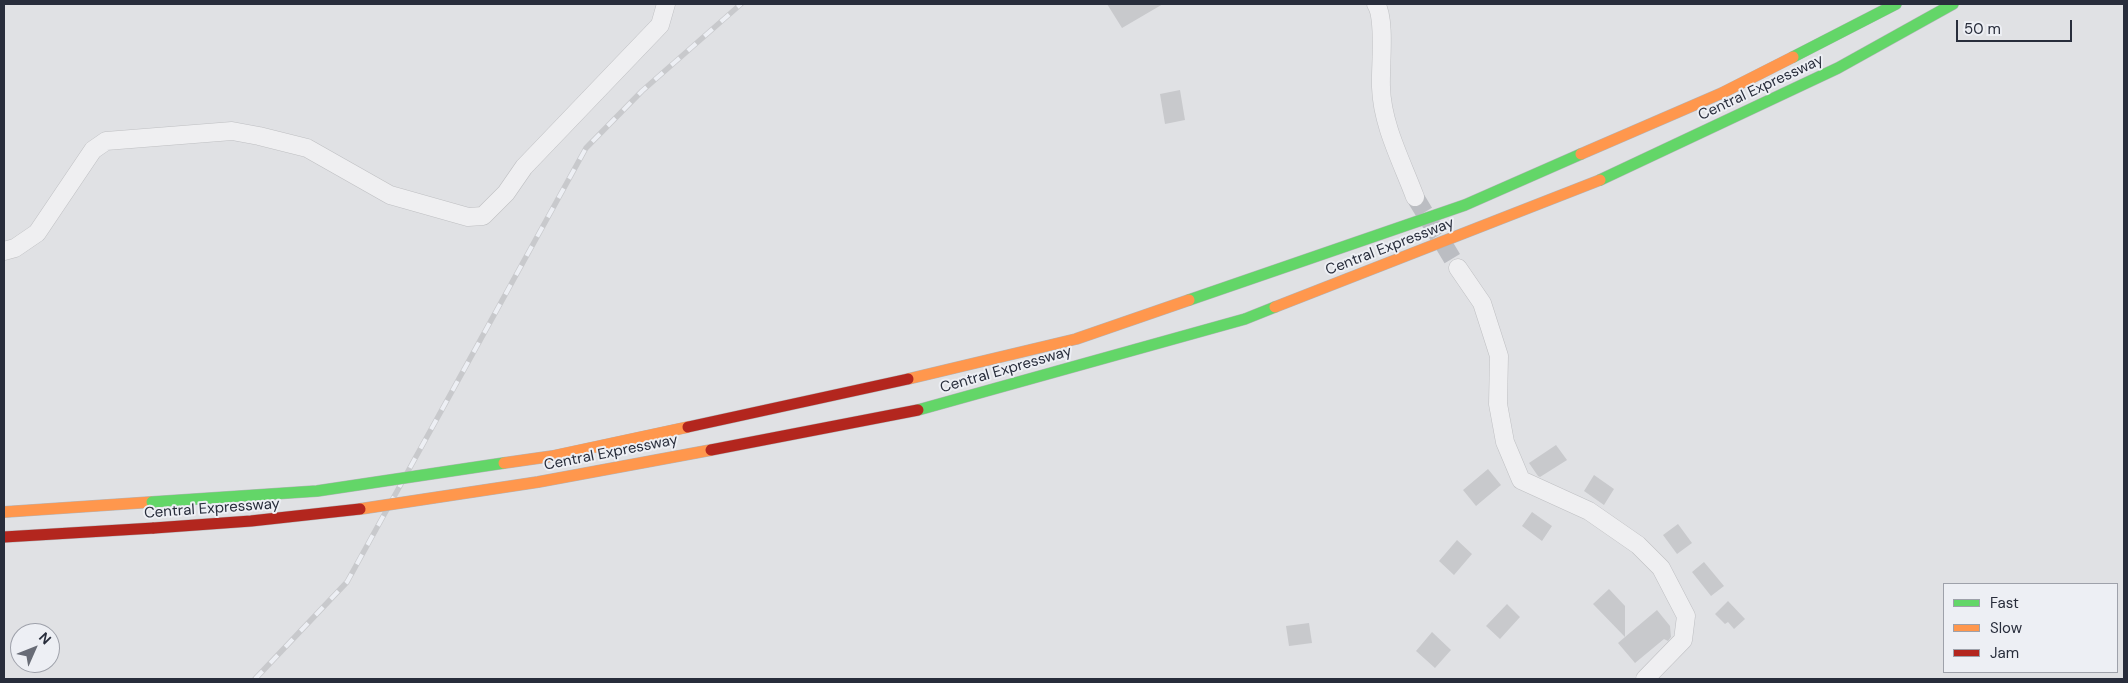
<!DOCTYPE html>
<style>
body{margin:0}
#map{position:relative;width:2128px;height:683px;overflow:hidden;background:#e0e1e4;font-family:"DM Sans",sans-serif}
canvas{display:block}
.frame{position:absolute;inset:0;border:5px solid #282d3b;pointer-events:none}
.legend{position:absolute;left:1943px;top:583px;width:175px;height:90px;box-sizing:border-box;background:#edeff4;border:1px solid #9ea1aa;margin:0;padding:6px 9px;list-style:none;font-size:15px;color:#282d3b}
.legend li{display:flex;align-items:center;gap:10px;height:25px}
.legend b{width:25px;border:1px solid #9ea1aa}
.north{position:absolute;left:10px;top:623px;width:50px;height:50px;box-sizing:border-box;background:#edeff4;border:1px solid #9ea1aa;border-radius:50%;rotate:46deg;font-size:14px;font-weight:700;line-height:20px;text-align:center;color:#282d3b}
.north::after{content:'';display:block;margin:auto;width:18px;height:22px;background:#686c76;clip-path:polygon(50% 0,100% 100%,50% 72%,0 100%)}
.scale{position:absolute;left:1956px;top:20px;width:116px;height:22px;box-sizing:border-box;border:2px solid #282d3b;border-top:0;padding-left:6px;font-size:15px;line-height:18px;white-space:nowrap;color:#282d3b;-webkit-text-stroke:4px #edeff4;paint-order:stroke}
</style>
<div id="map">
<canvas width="2128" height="683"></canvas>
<div class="frame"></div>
<ul class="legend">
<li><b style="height:6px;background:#63d668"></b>Fast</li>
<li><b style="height:6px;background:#ff974d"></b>Slow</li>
<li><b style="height:6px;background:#b3261e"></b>Jam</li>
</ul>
<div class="north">N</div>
<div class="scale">50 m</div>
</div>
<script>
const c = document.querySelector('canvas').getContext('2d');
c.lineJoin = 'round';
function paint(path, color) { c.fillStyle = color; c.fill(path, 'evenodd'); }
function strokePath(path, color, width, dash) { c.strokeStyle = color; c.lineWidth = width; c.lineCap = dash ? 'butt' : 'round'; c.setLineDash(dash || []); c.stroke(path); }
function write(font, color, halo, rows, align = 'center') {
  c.font = font + ' "DM Sans",sans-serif'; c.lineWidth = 4; c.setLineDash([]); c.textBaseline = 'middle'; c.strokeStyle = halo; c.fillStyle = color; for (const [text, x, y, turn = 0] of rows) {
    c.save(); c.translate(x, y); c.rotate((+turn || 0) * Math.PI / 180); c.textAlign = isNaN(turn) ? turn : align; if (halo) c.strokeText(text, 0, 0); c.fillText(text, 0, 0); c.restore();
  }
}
paint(new Path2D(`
 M 1107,4 L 1163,4 L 1122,28 Z
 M 1180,90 L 1185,120 L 1165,124 L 1160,94 Z
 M 1556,445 L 1567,460 L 1540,477 L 1538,476 L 1529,463 Z
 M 1488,469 L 1501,485 L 1476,506 L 1463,490 Z
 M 1594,475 L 1614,489 L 1604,505 L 1584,491 Z
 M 1532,512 L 1552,526 L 1542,541 L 1522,526 Z
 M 1678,524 L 1692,543 L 1677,554 L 1663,535 Z
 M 1457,540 L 1472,554 L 1454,575 L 1439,561 Z
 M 1704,562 L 1724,586 L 1711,596 L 1692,572 Z
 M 1609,589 L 1625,606 L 1625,637 L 1657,610 L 1670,626 L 1671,637 L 1668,641 L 1664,639 L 1635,663 L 1618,643 L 1625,637 L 1593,604 Z
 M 1728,601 L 1745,619 L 1734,629 L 1728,622 L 1725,624 L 1715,614 Z
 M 1507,604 L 1520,617 L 1500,639 L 1486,626 Z
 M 1309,623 L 1312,643 L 1289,646 L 1286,626 Z
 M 1432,632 L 1451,650 L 1435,668 L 1416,651 Z`), '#c8c9cc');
strokePath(new Path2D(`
 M 1415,197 L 1458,268`), '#bbbdc2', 18, [18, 9]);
const street = new Path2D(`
 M 1376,4 C 1386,19 1380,68 1381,87 C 1382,125 1402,162 1415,197
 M 4,251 L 15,248 L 37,233 L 93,150 L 106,141 L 232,131 L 259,136 L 307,148 L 390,195 L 468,217 L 483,216 L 506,193 L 524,167 L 660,25 L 666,4
 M 1458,268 L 1482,303 L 1499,356 L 1498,404 L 1505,442 L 1521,480 L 1589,511 L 1638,545 L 1661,568 L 1686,616 L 1683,640 L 1645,679`);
const fast = new Path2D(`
 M 1793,57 L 1896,4
 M 1600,180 L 1838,68 L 1953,4
 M 1189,300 L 1465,205 L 1581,154
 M 918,410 L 1245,319 L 1275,307`);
const slow = new Path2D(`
 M 1581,154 L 1722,93 L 1793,57
 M 1275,307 L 1600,180
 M 908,379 L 1076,339 L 1189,300
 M 4,512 L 152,502`);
const jam = new Path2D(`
 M 4,537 L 154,528`);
strokePath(street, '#bebfc2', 19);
strokePath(fast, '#b2b4b8', 12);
strokePath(slow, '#b2b4b8', 12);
strokePath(jam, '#b2b4b8', 12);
strokePath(street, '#efeff1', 18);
strokePath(fast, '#63d668', 11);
strokePath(slow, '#ff974d', 11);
strokePath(jam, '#b3261e', 11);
const rail = new Path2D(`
 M 255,679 L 347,582 L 586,148 L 642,91 L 741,4`);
strokePath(rail, '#c8c9cc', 5.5);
strokePath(rail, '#edeff4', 4, [11]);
const fastBridge = new Path2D(`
 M 152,502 L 317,491 L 504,463`);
const slowBridge = new Path2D(`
 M 504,463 L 553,456 L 688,427
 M 360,509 L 538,482 L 711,450`);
const jamBridge = new Path2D(`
 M 688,427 L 908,379
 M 711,450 L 918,410
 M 154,528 L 251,521 L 360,509`);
strokePath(fastBridge, '#b2b4b8', 12, []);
strokePath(slowBridge, '#b2b4b8', 12, []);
strokePath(jamBridge, '#b2b4b8', 12, []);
strokePath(fastBridge, '#63d668', 11);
strokePath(slowBridge, '#ff974d', 11);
strokePath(jamBridge, '#b3261e', 11);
write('15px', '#282d3b', '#edeff4', [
 ["Central Expressway",1761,88,-25],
 ["Central Expressway",1390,247,-21],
 ["Central Expressway",1006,370,-16],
 ["Central Expressway",611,453,-11],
 ["Central Expressway",212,509,-4]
]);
</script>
